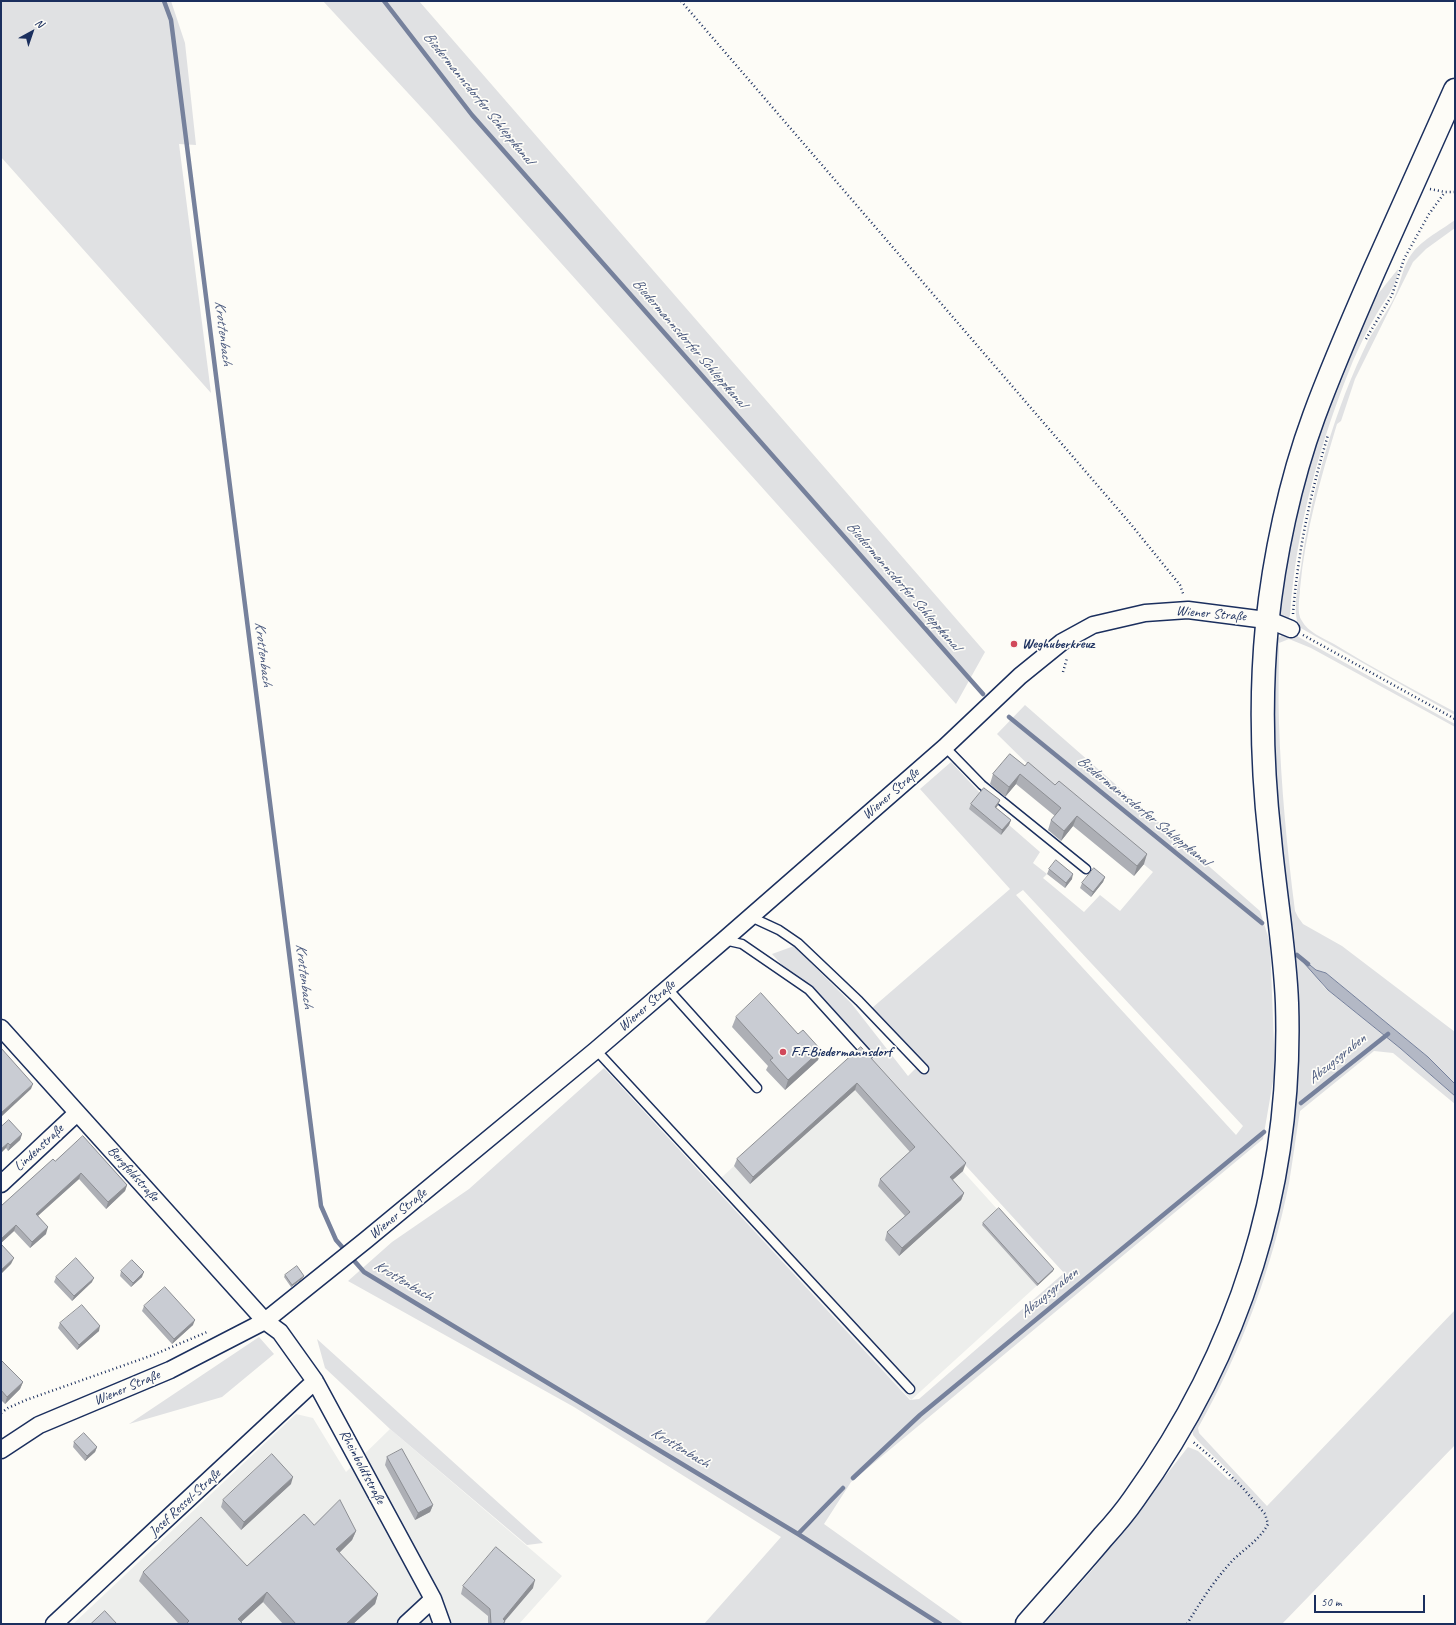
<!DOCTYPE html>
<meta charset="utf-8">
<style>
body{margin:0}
#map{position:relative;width:1456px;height:1625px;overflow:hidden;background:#fdfcf7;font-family:Caveat,sans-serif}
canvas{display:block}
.frame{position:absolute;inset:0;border:2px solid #1b2f5e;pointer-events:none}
.north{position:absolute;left:12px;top:12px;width:40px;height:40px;-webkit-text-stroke:3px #fdfcf7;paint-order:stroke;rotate:40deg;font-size:11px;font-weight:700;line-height:16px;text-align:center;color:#1b2f5e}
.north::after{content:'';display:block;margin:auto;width:14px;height:18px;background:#1b2f5e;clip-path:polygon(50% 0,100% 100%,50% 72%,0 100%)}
.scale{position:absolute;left:1314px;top:1595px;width:111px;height:18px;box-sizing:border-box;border:2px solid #1b2f5e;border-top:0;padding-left:5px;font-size:12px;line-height:14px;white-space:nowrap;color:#1b2f5e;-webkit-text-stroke:3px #fdfcf7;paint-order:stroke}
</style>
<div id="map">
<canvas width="1456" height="1625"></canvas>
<div class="frame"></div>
<div class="north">N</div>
<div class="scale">50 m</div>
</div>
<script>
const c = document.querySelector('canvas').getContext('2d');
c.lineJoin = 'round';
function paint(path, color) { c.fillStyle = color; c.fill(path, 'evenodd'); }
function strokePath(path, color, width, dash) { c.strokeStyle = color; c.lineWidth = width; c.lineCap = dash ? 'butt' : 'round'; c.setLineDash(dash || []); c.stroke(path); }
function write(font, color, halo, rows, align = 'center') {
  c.font = font + ' Caveat,sans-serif'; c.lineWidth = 3.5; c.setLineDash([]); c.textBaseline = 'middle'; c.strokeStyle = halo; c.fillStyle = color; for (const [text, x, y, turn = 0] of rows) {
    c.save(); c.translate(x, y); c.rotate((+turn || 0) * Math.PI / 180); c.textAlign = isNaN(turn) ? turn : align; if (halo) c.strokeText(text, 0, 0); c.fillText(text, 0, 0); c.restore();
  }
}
paint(new Path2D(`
 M 858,1055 L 1053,1271 L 911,1400 L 713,1185 Z
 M 296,1414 L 313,1418 L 346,1472 L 390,1429 L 562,1576 L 519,1624 L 73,1624 Z`), '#edeeec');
paint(new Path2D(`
 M 1,1 L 171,1 L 185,43 L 196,145 L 179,144 L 211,393 L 1,157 Z
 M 323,1 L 419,1 L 985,652 L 956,704 L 432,119 Z
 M 1455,220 L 1455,228 L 1426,249 L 1413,262 L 1355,379 L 1341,421 L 1337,424 C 1321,477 1305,532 1300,589 C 1300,598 1296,613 1302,621 C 1308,632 1323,638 1334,644 C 1373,668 1414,690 1455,712 L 1455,715 L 1299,627 C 1292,610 1298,585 1301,567 C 1312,489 1334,410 1369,339 C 1377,325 1387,312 1394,298 C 1400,285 1402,270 1409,258 C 1419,241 1440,231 1455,220 Z
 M 1398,269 C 1397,286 1384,301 1376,315 C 1367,330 1360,345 1353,361 C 1320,442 1296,527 1290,615 L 1288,621 L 1278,615 L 1288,541 L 1320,423 L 1365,317 L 1374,299 Z
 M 1283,634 L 1295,635 L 1455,724 L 1455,727 L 1311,648 L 1289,639 L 1279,643 C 1279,670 1278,696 1279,723 C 1281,786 1287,848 1295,911 L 1298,917 L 1303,924 L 1342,946 L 1455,1032 L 1455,1084 L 1428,1057 L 1326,973 L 1316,970 L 1305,961 L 1324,987 L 1400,1048 L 1455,1096 L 1455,1104 L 1393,1053 L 1374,1051 L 1300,1111 C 1296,1135 1293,1159 1289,1183 C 1272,1269 1241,1352 1198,1428 L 1199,1433 L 1267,1506 L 1455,1310 L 1455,1445 L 1282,1624 L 1044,1624 L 1093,1569 L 1188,1447 L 1198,1451 L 1229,1480 L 1234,1476 L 1198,1441 L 1193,1435 L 1192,1426 L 1284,1167 L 1271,781 L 1275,641 Z
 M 1025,705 L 1260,911 L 1270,943 L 1275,1070 L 1263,1139 L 851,1482 L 824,1524 L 964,1624 L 704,1624 L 781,1537 L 574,1407 L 348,1281 L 392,1242 L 469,1189 L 604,1068 L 910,1400 L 919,1399 L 1064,1273 L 772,954 L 794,946 L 851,1003 L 908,1076 L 921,1063 L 872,1008 L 1010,889 L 920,789 L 951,762 L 980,793 L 1001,835 L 1009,825 L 1040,852 L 1033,863 L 1047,874 L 1043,878 L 1084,912 L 1100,895 L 1120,911 L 1153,872 L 1055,791 L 997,734 ZM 1023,890 L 1243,1126 L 1236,1135 L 1016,895 Z
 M 259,1337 L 274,1354 L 222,1397 L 129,1424 Z
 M 317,1339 L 543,1543 L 527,1545 L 390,1429 L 325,1368 Z`), '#e0e1e3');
const water = new Path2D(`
 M 1305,961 L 1316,970 L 1326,973 L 1428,1057 L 1455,1084 L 1455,1096 L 1400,1048 L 1328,990 L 1304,963 Z`);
paint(water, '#b3b8c5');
strokePath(water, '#76819c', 1);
strokePath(new Path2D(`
 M 164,1 L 171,20 L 321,1206 L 336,1240 L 364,1272 L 798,1534 L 940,1624
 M 384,1 L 472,115 L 983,694
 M 1009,717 L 1262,923
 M 1297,955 L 1308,964
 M 1301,1103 L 1388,1034
 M 853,1478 L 920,1415 L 1264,1132
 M 798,1534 L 843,1488`), '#76819c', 4.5);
const service = new Path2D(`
 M 945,747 L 982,785 L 1086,869
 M 751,917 L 779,930 L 798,943 L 859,1001 L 924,1069
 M 724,940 L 742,944 L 809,990 L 868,1055
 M 668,989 L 757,1088
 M 596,1050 L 910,1389`);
const minor = new Path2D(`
 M 1,1028 L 265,1321 L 280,1332 L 315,1381 L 433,1599 L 442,1624
 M 1,1184 L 77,1113
 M 1,1450 L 39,1425 L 170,1370 L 265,1321 L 366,1240 L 596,1050 L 724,940 L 945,747 L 1020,676 L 1062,642 L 1093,625 L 1145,613 L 1188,610 L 1258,619 L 1274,622 L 1291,629
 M 54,1624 L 315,1381
 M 406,1624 L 433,1599`);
const secondary = new Path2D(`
 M 1027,1624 C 1052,1595 1078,1567 1103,1537 C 1114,1525 1125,1512 1134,1499 C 1240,1352 1293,1185 1287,1003 C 1285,949 1275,894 1270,839 C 1262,768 1260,697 1267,625 C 1274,557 1290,481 1314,416 C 1332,367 1353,319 1374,271 C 1401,211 1428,151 1455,90`);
strokePath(service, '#1b2f5e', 11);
strokePath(minor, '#1b2f5e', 19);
strokePath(secondary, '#1b2f5e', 25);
strokePath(new Path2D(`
 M 681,1 L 1129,522 L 1180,585 L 1184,596
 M 1430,189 L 1445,192 L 1455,192
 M 1366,339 L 1392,295 L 1404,259 L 1429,214 L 1445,192
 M 1293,614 C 1298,551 1310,495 1328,435
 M 1303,635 L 1455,719
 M 1063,672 L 1067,658
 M 1,1413 L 8,1408 L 26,1400 L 153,1355 L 207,1332
 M 1187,1624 C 1201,1601 1215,1579 1234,1559 C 1246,1548 1260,1539 1268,1524 L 1265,1514 L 1242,1487 L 1211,1457 L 1192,1441`), '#1b2f5e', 2.5, [1, 3]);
strokePath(service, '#fdfcf7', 8);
strokePath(minor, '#fdfcf7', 16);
strokePath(secondary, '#fdfcf7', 22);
paint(new Path2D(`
 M 1010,754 L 1144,864 L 1134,876 L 1073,826 L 1061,841 L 1048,830 L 1051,820 L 1055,816 L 1016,784 L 1005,797 L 990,784 L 993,774 Z
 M 1000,800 L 998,805 L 996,808 L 1011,820 L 1009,825 L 1001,835 L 969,809 L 971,804 Z
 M 1049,869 L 1072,879 L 1065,888 L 1047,874 Z
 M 1105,877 L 1103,882 L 1091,897 L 1080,888 L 1082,883 Z
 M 736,1017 L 798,1034 L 821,1050 L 818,1060 L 785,1090 L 766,1070 L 768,1066 L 732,1027 Z
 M 861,1047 L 963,1171 L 952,1180 L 964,1193 L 961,1200 L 899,1256 L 885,1240 L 887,1232 L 905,1216 L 878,1186 L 880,1179 L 910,1152 L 855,1090 L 750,1184 L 734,1166 L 737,1159 Z
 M 1,1127 L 22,1134 L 20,1140 L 8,1151 L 6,1148 Z
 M 55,1161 L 127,1185 L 125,1191 L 106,1209 L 79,1179 L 38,1216 L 46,1234 L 30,1248 L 14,1231 L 1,1243 L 1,1206 Z
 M 983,1223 L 1053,1271 L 1037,1286 L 982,1225 Z
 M 121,1271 L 142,1277 L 131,1287 L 120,1276 Z
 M 285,1275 L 303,1278 L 291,1287 L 284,1277 Z
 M 56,1277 L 92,1282 L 72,1301 L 54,1282 Z
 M 144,1306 L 193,1325 L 172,1344 L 142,1311 Z
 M 60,1323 L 99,1331 L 77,1350 L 58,1328 Z
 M 1,1360 L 23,1382 L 20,1389 L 5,1404 L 1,1400 Z
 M 74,1442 L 97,1447 L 95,1452 L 85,1461 L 73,1447 Z
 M 387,1457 L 433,1505 L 430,1512 L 415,1520 L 385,1465 Z
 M 291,1484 L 241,1530 L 221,1507 L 223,1500 Z
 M 314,1525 L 356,1531 L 352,1540 L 339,1553 L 378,1594 L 375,1604 L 353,1624 L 283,1624 L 263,1602 L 241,1622 L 243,1624 L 179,1624 L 139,1581 L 143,1572 L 247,1566 Z
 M 463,1586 L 533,1588 L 505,1621 L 504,1624 L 488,1624 L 488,1616 L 461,1594 Z`), '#adafb5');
paint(new Path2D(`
 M 1020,774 L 1016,784 L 1005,797 L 1009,787 Z
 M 1000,800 L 998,805 L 993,812 L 995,807 Z
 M 1077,816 L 1073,826 L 1061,841 L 1064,831 Z
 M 1011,820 L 1009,825 L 1001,835 L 1002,830 Z
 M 1147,854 L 1144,864 L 1134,876 L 1137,866 Z
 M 1073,874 L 1072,879 L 1065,888 L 1066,883 Z
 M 1105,877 L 1103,882 L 1091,897 L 1093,892 Z
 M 821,1050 L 818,1060 L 785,1090 L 788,1080 Z
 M 857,1083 L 855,1090 L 750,1184 L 753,1177 Z
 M 33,1084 L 31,1089 L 1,1117 L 2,1112 Z
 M 22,1134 L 20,1140 L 8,1151 L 10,1145 Z
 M 8,1143 L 6,1148 L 1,1153 L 1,1149 Z
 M 966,1163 L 963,1171 L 947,1185 L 950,1177 Z
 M 81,1173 L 79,1179 L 33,1220 L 36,1214 Z
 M 127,1185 L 125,1191 L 106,1209 L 108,1202 Z
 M 964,1193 L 961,1200 L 899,1256 L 902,1248 Z
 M 16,1225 L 14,1231 L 1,1243 L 1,1239 Z
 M 48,1227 L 46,1234 L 30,1248 L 32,1242 Z
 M 14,1258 L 11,1264 L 1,1274 L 1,1270 Z
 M 1054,1269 L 1053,1271 L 1037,1286 L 1038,1284 Z
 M 144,1272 L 142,1277 L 131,1287 L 133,1283 Z
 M 304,1276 L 303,1278 L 291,1287 L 292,1285 Z
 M 94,1278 L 92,1282 L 72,1301 L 74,1296 Z
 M 195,1320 L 193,1325 L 172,1344 L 174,1339 Z
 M 100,1326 L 99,1331 L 77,1350 L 79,1345 Z
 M 23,1382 L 20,1389 L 5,1404 L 7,1397 Z
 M 97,1447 L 95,1452 L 85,1461 L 87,1456 Z
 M 293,1477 L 291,1484 L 241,1530 L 244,1522 Z
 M 433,1505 L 430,1512 L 415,1520 L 418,1513 Z
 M 356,1531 L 352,1540 L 333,1559 L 336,1549 Z
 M 535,1580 L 533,1588 L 502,1624 L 503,1619 Z
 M 267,1592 L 263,1602 L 239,1624 L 238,1619 Z
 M 378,1594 L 375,1604 L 353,1624 L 346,1624 Z`), '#8d8f94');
const building = new Path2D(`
 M 1010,754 L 1025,766 L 1028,762 L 1055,785 L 1059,781 L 1147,854 L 1137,866 L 1077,816 L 1064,831 L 1051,820 L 1061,808 L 1020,774 L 1009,787 L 993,774 Z
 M 984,788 L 1000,800 L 995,807 L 1011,820 L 1002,830 L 971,804 Z
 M 1056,860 L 1073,874 L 1066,883 L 1049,869 Z
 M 1094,868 L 1105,877 L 1093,892 L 1082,883 Z
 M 761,993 L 798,1034 L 803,1030 L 821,1050 L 788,1080 L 770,1060 L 773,1058 L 736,1017 Z
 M 861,1047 L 966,1163 L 950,1177 L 964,1193 L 902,1248 L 887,1232 L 910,1212 L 880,1179 L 915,1147 L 857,1083 L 753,1177 L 737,1159 Z
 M 1,1048 L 33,1084 L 2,1112 L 1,1111 Z
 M 9,1120 L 22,1134 L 10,1145 L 8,1143 L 1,1149 L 1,1127 Z
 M 83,1136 L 127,1185 L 108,1202 L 81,1173 L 36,1214 L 48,1227 L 32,1242 L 16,1225 L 1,1239 L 1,1206 L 53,1159 L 55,1161 Z
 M 999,1208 L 1054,1269 L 1038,1284 L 983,1223 Z
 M 1,1244 L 14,1258 L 1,1270 Z
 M 76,1258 L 94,1278 L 74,1296 L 56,1277 Z
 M 132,1260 L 144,1272 L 133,1283 L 121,1271 Z
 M 297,1266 L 304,1276 L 292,1285 L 285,1275 Z
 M 165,1287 L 195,1320 L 174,1339 L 144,1306 Z
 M 82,1305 L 100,1326 L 79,1345 L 60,1323 Z
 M 1,1360 L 23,1382 L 7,1397 L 1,1390 Z
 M 84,1433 L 97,1447 L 87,1456 L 74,1442 Z
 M 402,1449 L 433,1505 L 418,1513 L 387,1457 Z
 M 272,1454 L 293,1477 L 244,1522 L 223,1500 Z
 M 340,1500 L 356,1531 L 336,1549 L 378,1594 L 346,1624 L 296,1624 L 267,1592 L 238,1619 L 243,1624 L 186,1624 L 189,1621 L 143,1572 L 201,1517 L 247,1566 L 304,1514 L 314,1525 Z
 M 496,1547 L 535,1580 L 503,1619 L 505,1621 L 503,1624 L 491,1624 L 490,1609 L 463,1586 Z
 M 105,1611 L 117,1624 L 91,1624 Z`);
paint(building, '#c9ccd3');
strokePath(building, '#8d8f94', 1);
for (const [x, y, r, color] of [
 [1014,644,4,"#d1495b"],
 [783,1052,4,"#d1495b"]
]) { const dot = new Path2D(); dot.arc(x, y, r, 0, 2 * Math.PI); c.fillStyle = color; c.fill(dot); strokePath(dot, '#fdfcf7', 1.5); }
write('14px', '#1b2f5e', '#fdfcf7', [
 ["Wiener Straße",1211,614,5],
 ["Wiener Straße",891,794,-41],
 ["Wiener Straße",647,1006,-41],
 ["Lindenstraße",39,1148,-43],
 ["Bergfeldstraße",133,1174,48],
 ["Wiener Straße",398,1214,-40],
 ["Wiener Straße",127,1388,-23],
 ["Rheinboldtstraße",362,1467,62],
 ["Josef Ressel-Straße",185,1503,-43]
]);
write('bold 14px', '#1b2f5e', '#fdfcf7', [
 ["Weghuberkreuz",1022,644],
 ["F.F.Biedermannsdorf",791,1052]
], 'left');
write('italic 15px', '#49587d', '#fdfcf7', [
 ["Biedermannsdorfer Schleppkanal",478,98,51],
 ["Krottenbach",223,333,83],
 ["Biedermannsdorfer Schleppkanal",689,343,49],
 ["Biedermannsdorfer Schleppkanal",903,586,49],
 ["Krottenbach",263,654,83],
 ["Biedermannsdorfer Schleppkanal",1143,811,39],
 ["Krottenbach",304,976,83],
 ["Abzugsgraben",1337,1059,-39],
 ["Krottenbach",403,1281,31],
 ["Abzugsgraben",1049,1293,-39],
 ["Krottenbach",680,1448,31]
]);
</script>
